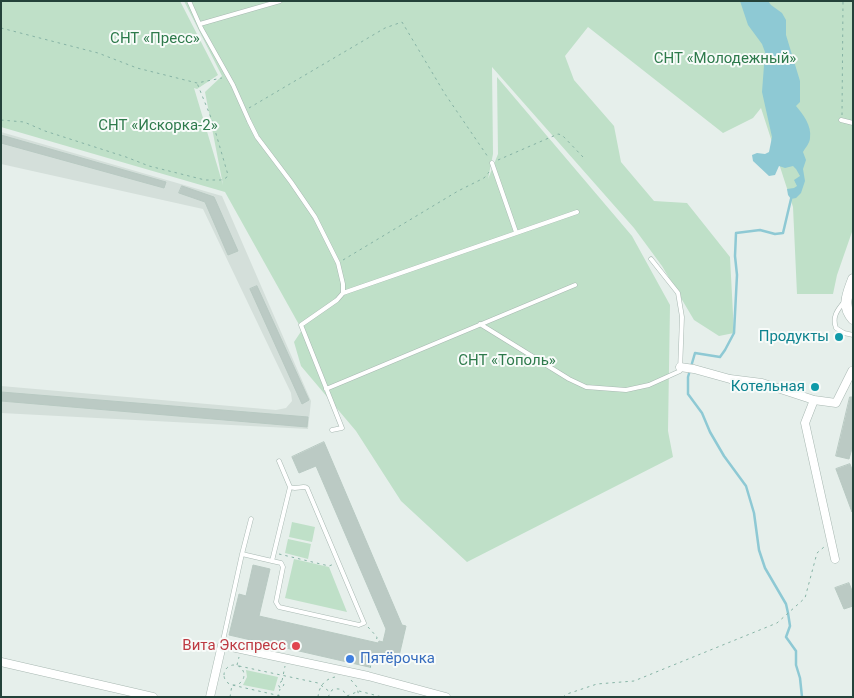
<!DOCTYPE html>
<meta charset="utf-8">
<style>
body{margin:0}
#map{position:relative;width:854px;height:698px;overflow:hidden;background:#e6efeb;font-family:Roboto,sans-serif}
canvas{display:block}
.frame{position:absolute;inset:0;border:2px solid #24423a;pointer-events:none}
</style>
<div id="map">
<canvas width="854" height="698"></canvas>
<div class="frame"></div>
</div>
<script>
const c = document.querySelector('canvas').getContext('2d');
c.lineJoin = 'round';
function paint(path, color) { c.fillStyle = color; c.fill(path, 'evenodd'); }
function strokePath(path, color, width, dash) { c.strokeStyle = color; c.lineWidth = width; c.lineCap = dash ? 'butt' : 'round'; c.setLineDash(dash || []); c.stroke(path); }
function write(font, color, halo, rows, align = 'center') {
  c.font = font + ' Roboto,sans-serif'; c.lineWidth = 4; c.setLineDash([]); c.textBaseline = 'middle'; c.strokeStyle = halo; c.fillStyle = color; for (const [text, x, y, turn = 0] of rows) {
    c.save(); c.translate(x, y); c.rotate((+turn || 0) * Math.PI / 180); c.textAlign = isNaN(turn) ? turn : align; if (halo) c.strokeText(text, 0, 0); c.fillText(text, 0, 0); c.restore();
  }
}
paint(new Path2D(`
 M 1,132 L 222,196 L 311,401 L 308,429 L 1,413 L 1,386 L 276,410 L 286,408 L 292,401 L 291,393 L 203,209 L 1,164 Z`), '#d4dfda');
paint(new Path2D(`
 M 1,1 L 180,1 L 218,75 L 197,89 L 194,88 L 223,185 L 205,92 L 222,76 L 184,1 L 853,1 L 853,229 L 837,275 L 833,294 L 797,294 L 793,207 L 761,108 L 753,118 L 723,133 L 588,27 L 565,56 L 574,80 L 614,126 L 621,162 L 654,201 L 687,203 L 730,257 L 734,333 L 719,336 L 694,320 L 662,266 L 634,228 L 492,67 L 493,154 L 488,179 L 498,154 L 497,77 L 632,236 L 670,305 L 668,431 L 673,457 L 467,562 L 401,501 L 356,431 L 301,366 L 294,342 L 302,330 L 225,192 L 1,127 Z
 M 292,522 L 315,527 L 312,542 L 289,537 Z
 M 288,539 L 311,544 L 308,559 L 285,553 Z
 M 294,559 L 329,567 L 347,612 L 285,598 Z
 M 246,670 L 278,677 L 274,691 L 243,685 L 247,677 Z`), '#bfe0c8');
paint(new Path2D(`
 M 740,1 L 768,1 L 771,5 L 782,13 L 786,20 L 786,35 L 800,81 L 800,102 L 796,106 C 803,114 812,126 810,138 C 810,143 805,148 803,152 L 806,160 L 803,169 L 805,181 L 801,193 L 796,198 L 791,199 L 788,195 L 787,189 L 794,188 L 797,186 L 794,180 L 800,176 L 796,169 L 793,166 L 785,168 L 779,166 L 775,175 L 769,176 L 753,161 L 752,155 L 757,153 L 765,154 L 769,152 L 772,137 L 762,92 L 765,52 L 762,44 L 748,25 Z`), '#8ec9d4');
strokePath(new Path2D(`
 M 791,199 L 783,233 L 775,234 L 760,230 L 736,233 L 735,256 L 737,275 L 734,333 L 725,350 L 720,357 L 695,353 L 688,377 L 688,394 L 702,413 L 710,432 L 724,456 L 746,486 L 754,513 L 759,550 L 765,568 L 786,604 L 788,613 L 790,626 L 786,637 L 796,651 L 796,665 L 800,678 L 802,697`), '#8ec9d4', 2.5);
const building = new Path2D(`
 M 1,135 L 166,182 L 164,188 L 1,143 Z
 M 182,186 L 214,197 L 238,251 L 228,255 L 205,202 L 179,193 Z
 M 257,286 L 309,400 L 302,404 L 250,289 Z
 M 1,392 L 308,417 L 307,427 L 1,401 Z
 M 850,397 L 853,397 L 853,445 L 849,459 L 836,456 Z
 M 324,442 L 402,625 L 406,626 L 397,665 L 370,659 L 369,667 L 229,635 L 239,594 L 246,596 L 253,565 L 270,569 L 259,616 L 378,643 L 379,641 L 383,642 L 386,629 L 316,466 L 299,473 L 292,457 Z
 M 850,464 L 853,472 L 852,512 L 836,469 Z
 M 849,583 L 853,593 L 853,606 L 844,609 L 835,588 Z`);
paint(building, '#bbcac4');
strokePath(building, '#b8c9c2', 1);
const service = new Path2D(`
 M 189,1 L 201,28 L 233,85 L 249,121 L 257,137 L 291,182 L 315,217 L 338,263 L 343,284 L 343,293 L 337,300 L 301,325 L 342,428 L 332,430
 M 200,24 L 280,1
 M 841,120 L 853,123
 M 492,163 L 516,232
 M 343,293 L 577,212
 M 845,301 C 837,310 832,317 836,328 L 844,333 L 853,335
 M 480,324 L 569,379 L 586,387 L 626,390 L 649,385 L 680,371 L 682,317 L 678,293 L 651,259
 M 326,389 L 575,285
 M 242,554 L 251,519
 M 272,561 L 281,563 L 283,567 L 276,602 L 279,607 L 359,625 L 364,623 L 307,488 C 303,485 296,490 290,487
 M 222,645 L 242,554 L 272,561 L 290,487 L 279,461`);
const minor = new Path2D(`
 M 680,367 L 694,369 L 730,379 L 762,383 L 814,400
 M 835,559 L 805,423 L 814,400 L 836,403 L 852,371
 M 1,662 L 153,697
 M 210,697 L 222,645 L 368,676 L 446,697`);
const tertiary = new Path2D(`
 M 853,279 C 848,293 841,306 853,319`);
strokePath(service, '#a8b8b2', 5);
strokePath(minor, '#a8b8b2', 9);
strokePath(tertiary, '#a8b8b2', 11);
strokePath(new Path2D(`
 M 1,28 L 98,53 L 137,68 L 197,83 L 222,78
 M 249,108 L 385,28 L 402,22 L 445,94 L 488,157
 M 842,115 L 843,1
 M 1,120 L 24,122 L 45,131 L 126,157 L 149,166 L 205,180 L 221,180 L 226,178 L 228,175 L 212,120 L 197,83
 M 498,160 L 558,134 L 562,135 L 583,157
 M 343,260 L 458,191 L 484,178 L 489,172
 M 279,554 L 329,566 L 334,564
 M 368,627 L 377,637 L 376,643
 M224 675a10 10 0 1 1 20 0a10 10 0 1 1-20 0Z
 M 237,665 L 239,657
 M 239,666 L 318,683 L 330,692
 M 370,668 L 372,660
 M 351,680 L 357,687 L 359,697
 M 282,681 L 278,684 L 280,688 L 284,685 L 282,681 L 285,666
 M 347,696 L 359,691 L 382,697
 M 230,697 L 232,685 L 285,697
 M 278,697 L 280,689
 M 318,697 C 319,686 325,679 335,677
 M 328,697 L 332,690 C 339,687 345,690 347,697
 M 563,697 L 567,694 L 597,684 L 634,681 L 777,623 L 805,598 L 817,553 L 824,547`), '#86b3a5', 1, [2.5, 4]);
strokePath(service, '#fff', 4);
strokePath(minor, '#fff', 8);
strokePath(tertiary, '#fff', 10);
for (const [x, y, r, color] of [
 [839,337,5,"#0f9aa8"],
 [815,387,5,"#0f9aa8"],
 [296,646,5,"#e0444e"],
 [350,659,5,"#3f7fe0"]
]) { const dot = new Path2D(); dot.arc(x, y, r, 0, 2 * Math.PI); c.fillStyle = color; c.fill(dot); strokePath(dot, '#f7fbf9', 2); }
write('15px', '#2d7a4b', '#f7fbf9', [
 ["СНТ «Пресс»",155,39],
 ["СНТ «Молодежный»",725,59],
 ["СНТ «Искорка-2»",158,126],
 ["СНТ «Тополь»",507,361]
]);
write('15px', '#0d838f', '#f7fbf9', [
 ["Продукты",829,337],
 ["Котельная",805,387]
], 'right');
write('15px', '#be3a42', '#f7fbf9', [
 ["Вита Экспресс",286,646]
], 'right');
write('15px', '#366cbe', '#f7fbf9', [
 ["Пятёрочка",360,659]
], 'left');
</script>
